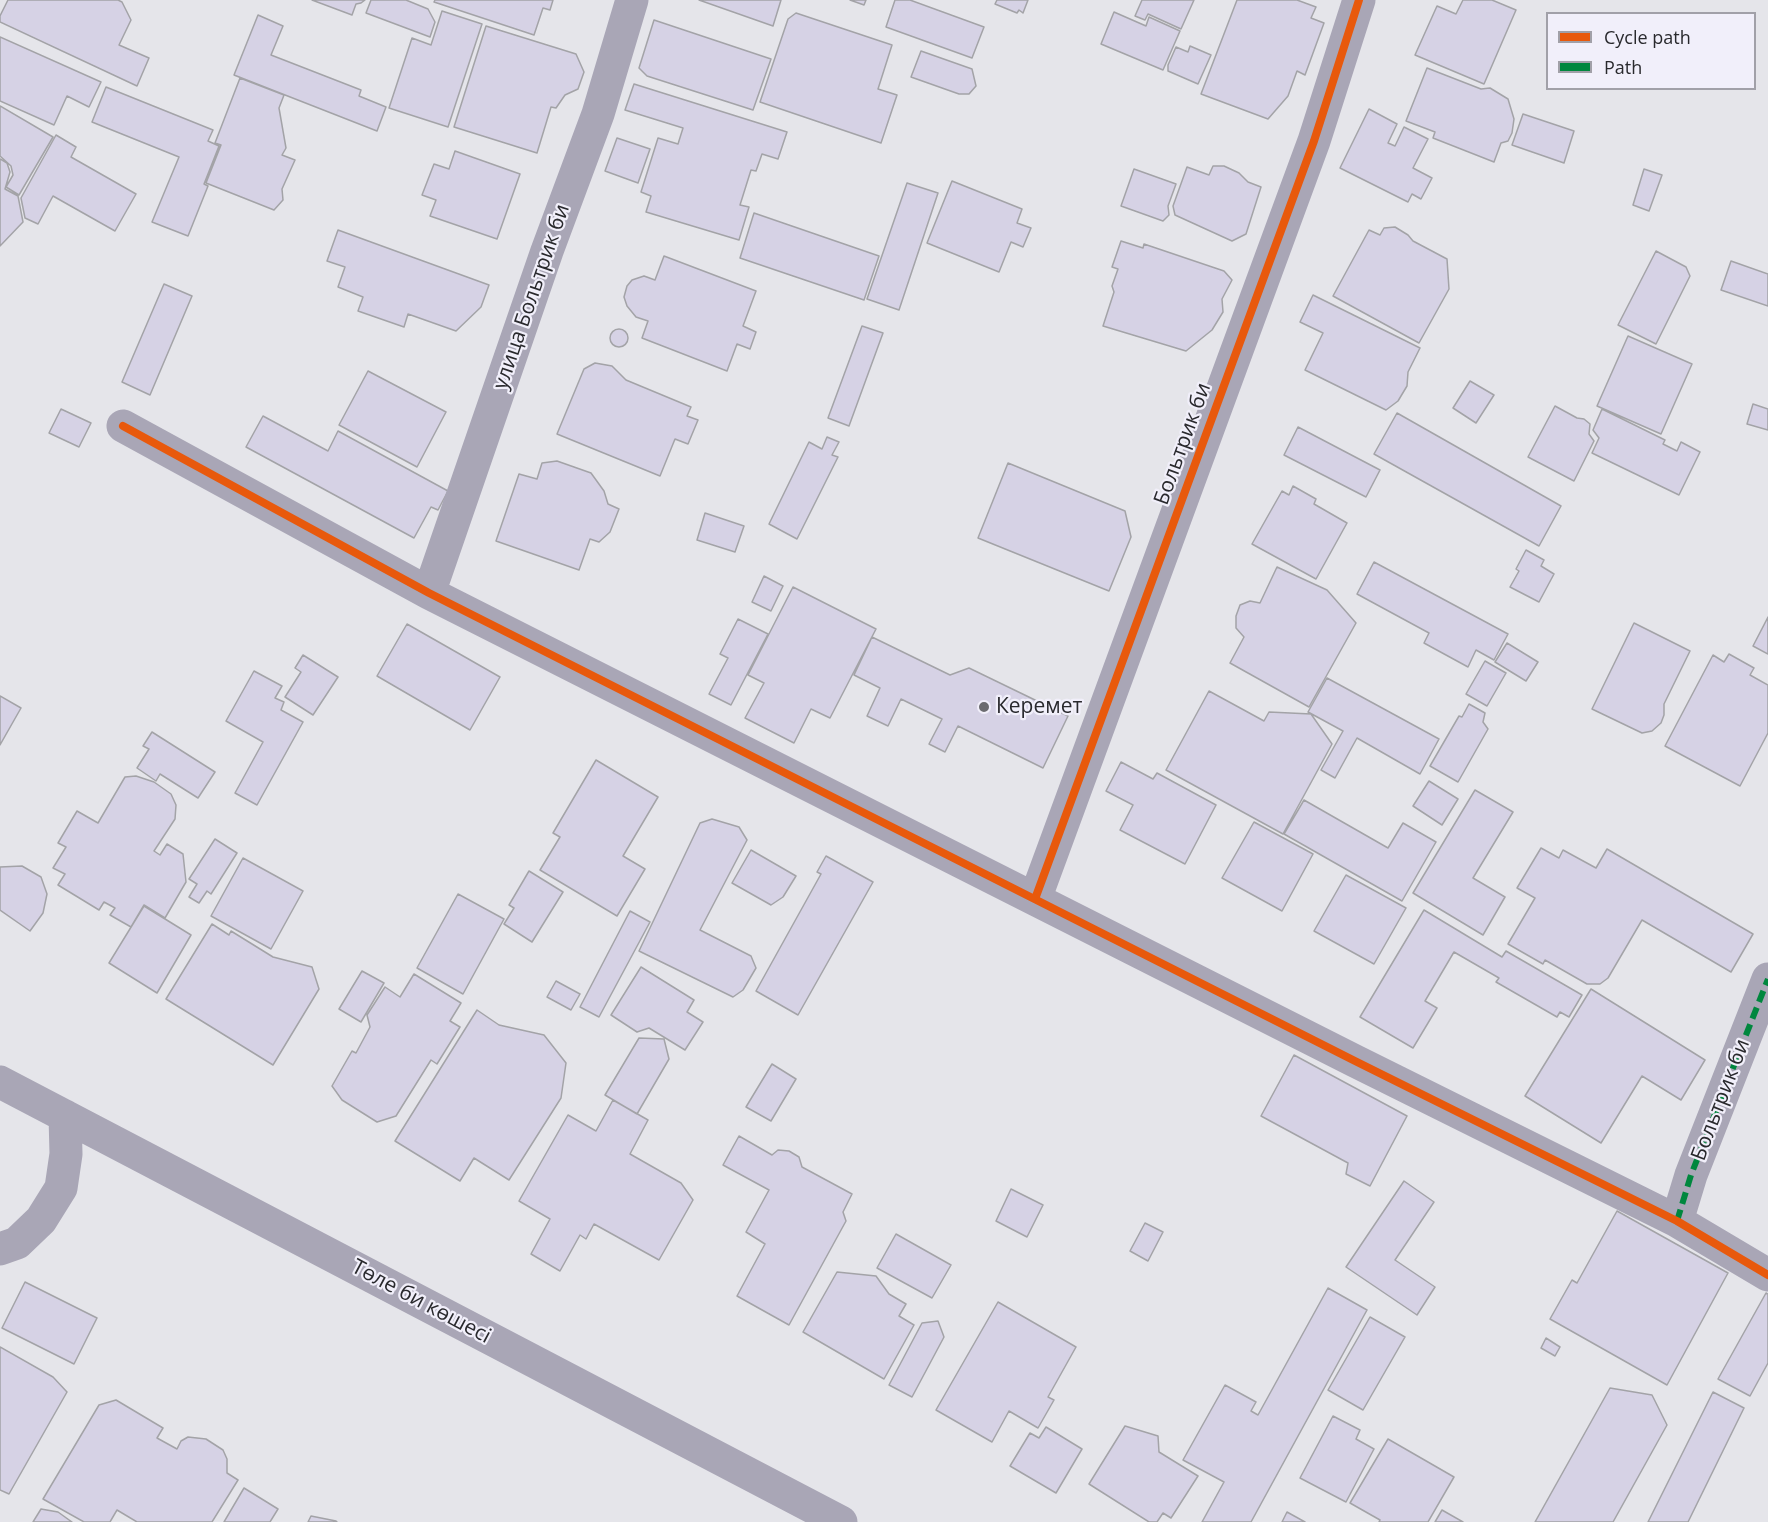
<!DOCTYPE html>
<meta charset="utf-8">
<style>
body{margin:0}
#map{position:relative;width:1768px;height:1522px;overflow:hidden;background:#e5e5ea;font-family:"Open Sans",sans-serif}
canvas{display:block}
.legend{position:absolute;left:1546px;top:12px;width:210px;height:78px;box-sizing:border-box;background:#f1effa;border:2px solid #a1a0a8;margin:0;padding:8px 10px;list-style:none;font-size:18px;color:#29292d}
.legend li{display:flex;align-items:center;gap:12px;height:30px}
.legend b{width:30px;border:2px solid #a1a0a8}
</style>
<div id="map">
<canvas width="1768" height="1522"></canvas>
<ul class="legend">
<li><b style="height:8px;background:#e8590c"></b>Cycle path</li>
<li><b style="height:8px;background:#00873e"></b>Path</li>
</ul>
</div>
<script>
const c = document.querySelector('canvas').getContext('2d');
c.lineJoin = 'round';
function paint(path, color) { c.fillStyle = color; c.fill(path, 'evenodd'); }
function strokePath(path, color, width, dash) { c.strokeStyle = color; c.lineWidth = width; c.lineCap = dash ? 'butt' : 'round'; c.setLineDash(dash || []); c.stroke(path); }
function write(font, color, halo, rows, align = 'center') {
  c.font = font + ' "Open Sans",sans-serif'; c.lineWidth = 4.5; c.setLineDash([]); c.textBaseline = 'middle'; c.strokeStyle = halo; c.fillStyle = color; for (const [text, x, y, turn = 0] of rows) {
    c.save(); c.translate(x, y); c.rotate((+turn || 0) * Math.PI / 180); c.textAlign = isNaN(turn) ? turn : align; if (halo) c.strokeText(text, 0, 0); c.fillText(text, 0, 0); c.restore();
  }
}
const building = new Path2D(`
 M 8,0 L 118,0 L 122,2 L 131,20 L 119,45 L 149,58 L 137,86 L 0,22 L 0,16 Z
 M 312,0 L 365,0 L 361,3 L 356,4 L 352,15 Z
 M 371,0 L 406,0 L 428,9 L 435,22 L 430,37 L 366,13 Z
 M 435,0 L 553,0 L 550,10 L 543,8 L 534,35 L 434,2 Z
 M 699,0 L 781,0 L 773,26 Z
 M 850,0 L 866,0 L 864,5 Z
 M 895,0 L 910,0 L 984,27 L 972,58 L 886,27 Z
 M 997,0 L 1028,0 L 1023,13 L 1019,10 L 1017,13 L 995,4 Z
 M 1142,0 L 1194,0 L 1181,29 L 1148,14 L 1145,20 L 1135,16 Z
 M 1237,0 L 1297,0 L 1316,7 L 1311,18 L 1324,23 L 1305,75 L 1297,71 L 1288,96 L 1268,119 L 1201,94 Z
 M 1463,0 L 1492,0 L 1516,10 L 1484,84 L 1415,55 L 1437,6 L 1456,14 Z
 M 442,11 L 482,24 L 448,127 L 389,108 L 412,38 L 431,45 Z
 M 1114,12 L 1146,26 L 1149,17 L 1180,31 L 1163,70 L 1101,44 Z
 M 796,13 L 892,45 L 878,89 L 897,95 L 881,143 L 760,102 L 788,19 Z
 M 258,15 L 283,26 L 271,55 L 361,90 L 359,96 L 386,107 L 377,131 L 234,75 Z
 M 654,20 L 771,59 L 753,110 L 647,76 L 639,68 Z
 M 486,26 L 576,54 L 584,72 L 578,89 L 565,95 L 556,108 L 551,107 L 537,153 L 454,127 Z
 M 0,37 L 101,82 L 89,107 L 67,96 L 54,125 L 0,101 Z
 M 1190,46 L 1211,55 L 1198,84 L 1168,71 L 1168,65 L 1176,47 L 1188,52 Z
 M 921,51 L 972,69 L 976,86 L 969,94 L 959,94 L 911,77 Z
 M 1427,68 L 1481,89 L 1490,88 L 1508,99 L 1514,119 L 1512,133 L 1508,141 L 1501,143 L 1494,162 L 1433,138 L 1435,132 L 1406,121 Z
 M 240,78 L 284,95 L 279,108 L 286,148 L 282,155 L 295,160 L 282,189 L 283,200 L 274,210 L 206,183 L 221,145 L 215,143 Z
 M 634,84 L 787,132 L 778,159 L 762,154 L 756,171 L 751,170 L 740,205 L 749,207 L 739,240 L 646,212 L 651,196 L 641,192 L 658,138 L 678,144 L 683,128 L 625,110 Z
 M 106,87 L 213,130 L 208,141 L 219,146 L 204,184 L 208,186 L 188,236 L 152,222 L 179,157 L 92,122 Z
 M 0,106 L 53,137 L 19,195 L 6,187 L 13,175 L 11,166 L 0,156 Z
 M 1369,109 L 1397,124 L 1388,143 L 1395,146 L 1404,127 L 1428,139 L 1413,168 L 1432,178 L 1421,199 L 1412,194 L 1408,202 L 1340,168 Z
 M 1523,114 L 1574,131 L 1564,163 L 1512,145 Z
 M 56,135 L 76,147 L 71,157 L 136,194 L 115,231 L 53,196 L 38,224 L 25,218 L 21,198 Z
 M 617,138 L 650,149 L 638,183 L 605,171 Z
 M 455,151 L 520,174 L 497,239 L 430,216 L 436,200 L 422,195 L 434,164 L 449,169 Z
 M 0,159 L 7,163 L 10,172 L 5,189 L 18,196 L 23,222 L 0,246 Z
 M 1213,166 L 1224,166 L 1239,173 L 1248,182 L 1261,187 L 1246,234 L 1232,241 L 1175,215 L 1173,206 L 1187,167 L 1209,175 Z
 M 1134,169 L 1176,184 L 1168,206 L 1169,215 L 1163,221 L 1121,206 Z
 M 1644,169 L 1662,175 L 1649,211 L 1633,205 Z
 M 952,181 L 1022,209 L 1017,223 L 1031,228 L 1023,247 L 1011,242 L 999,272 L 927,243 Z
 M 907,183 L 938,193 L 899,310 L 867,299 Z
 M 754,213 L 879,256 L 864,300 L 740,258 Z
 M 1395,227 L 1408,235 L 1413,241 L 1447,259 L 1449,289 L 1419,343 L 1333,296 L 1369,230 L 1380,235 L 1384,228 Z
 M 338,230 L 489,285 L 481,307 L 456,331 L 408,314 L 404,327 L 358,311 L 363,297 L 338,287 L 345,267 L 327,261 Z
 M 1121,241 L 1143,248 L 1144,244 L 1224,271 L 1232,280 L 1222,299 L 1223,312 L 1212,330 L 1186,351 L 1103,326 L 1114,292 L 1112,286 L 1118,269 L 1112,267 Z
 M 1656,251 L 1686,267 L 1690,276 L 1656,344 L 1618,325 Z
 M 664,256 L 756,291 L 743,326 L 756,332 L 750,349 L 737,344 L 727,371 L 642,338 L 648,321 L 636,317 L 627,306 L 624,297 L 627,286 L 632,280 L 644,276 L 655,280 Z
 M 1731,261 L 1768,274 L 1768,306 L 1721,290 Z
 M 164,284 L 192,296 L 150,395 L 122,382 Z
 M 1313,295 L 1420,348 L 1408,372 L 1407,386 L 1398,401 L 1386,410 L 1305,370 L 1323,333 L 1300,322 Z
 M 862,326 L 883,333 L 849,426 L 828,418 Z
 M610 338a9 9 0 1 1 18 0a9 9 0 1 1-18 0Z
 M 1628,336 L 1692,364 L 1661,434 L 1597,406 Z
 M 595,363 L 612,366 L 626,380 L 691,407 L 687,416 L 698,420 L 688,444 L 675,439 L 660,476 L 557,434 L 584,369 Z
 M 368,371 L 446,412 L 417,467 L 339,425 Z
 M 1470,381 L 1494,395 L 1476,423 L 1453,408 Z
 M 1753,404 L 1768,409 L 1768,430 L 1747,424 Z
 M 1555,406 L 1577,418 L 1584,419 L 1590,424 L 1589,434 L 1594,441 L 1574,481 L 1528,457 Z
 M 61,409 L 91,423 L 79,447 L 49,433 Z
 M 1602,409 L 1665,440 L 1663,444 L 1677,451 L 1681,442 L 1700,452 L 1679,495 L 1592,453 L 1599,438 L 1593,430 Z
 M 1397,413 L 1561,506 L 1539,546 L 1374,454 Z
 M 263,416 L 328,451 L 338,431 L 448,491 L 438,510 L 431,507 L 414,538 L 246,447 Z
 M 1298,427 L 1380,470 L 1366,497 L 1284,455 Z
 M 827,437 L 839,442 L 832,455 L 838,457 L 797,539 L 769,524 L 809,442 L 822,449 Z
 M 557,461 L 591,473 L 604,491 L 608,504 L 619,509 L 610,532 L 599,542 L 590,539 L 579,570 L 496,541 L 519,474 L 537,479 L 542,463 Z
 M 1008,463 L 1125,511 L 1131,537 L 1109,591 L 978,538 Z
 M 1293,486 L 1316,499 L 1314,504 L 1347,523 L 1316,579 L 1252,544 L 1282,491 L 1289,495 Z
 M 705,513 L 744,526 L 735,552 L 697,540 Z
 M 1526,550 L 1544,560 L 1541,566 L 1554,574 L 1539,602 L 1510,587 L 1519,571 L 1516,569 Z
 M 1374,562 L 1508,634 L 1494,660 L 1476,650 L 1468,667 L 1424,643 L 1429,633 L 1357,594 Z
 M 1277,567 L 1327,590 L 1356,623 L 1309,707 L 1230,663 L 1244,637 L 1236,628 L 1236,616 L 1240,605 L 1250,601 L 1260,603 Z
 M 764,576 L 783,586 L 771,611 L 752,602 Z
 M 793,587 L 876,629 L 830,718 L 811,709 L 794,743 L 745,718 L 764,683 L 748,675 Z
 M 1768,617 L 1768,654 L 1753,646 Z
 M 738,619 L 768,634 L 731,705 L 709,694 L 728,658 L 720,654 Z
 M 1634,623 L 1690,651 L 1664,704 L 1664,715 L 1661,723 L 1652,731 L 1642,733 L 1592,709 Z
 M 407,624 L 500,677 L 470,730 L 377,676 Z
 M 872,637 L 950,675 L 969,668 L 1068,716 L 1043,768 L 958,726 L 945,752 L 929,744 L 942,719 L 901,699 L 888,726 L 867,716 L 880,688 L 854,675 Z
 M 1507,643 L 1538,662 L 1526,681 L 1495,662 Z
 M 1729,654 L 1754,668 L 1750,675 L 1768,685 L 1768,733 L 1740,786 L 1665,746 L 1713,655 L 1724,662 Z
 M 303,655 L 338,677 L 313,715 L 285,697 L 301,672 L 295,668 Z
 M 1485,661 L 1506,673 L 1487,706 L 1466,694 Z
 M 254,671 L 282,686 L 275,698 L 284,702 L 281,710 L 303,722 L 257,805 L 235,793 L 263,742 L 226,721 Z
 M 1327,678 L 1439,739 L 1420,774 L 1357,738 L 1335,778 L 1321,770 L 1343,731 L 1308,712 Z
 M 1209,691 L 1264,721 L 1269,712 L 1311,714 L 1332,744 L 1283,834 L 1166,770 Z
 M 0,696 L 21,708 L 0,745 Z
 M 1469,704 L 1485,713 L 1483,722 L 1488,729 L 1458,782 L 1430,766 L 1459,716 L 1462,717 Z
 M 152,732 L 215,772 L 198,798 L 160,774 L 156,781 L 137,768 L 149,749 L 143,746 Z
 M 596,760 L 658,797 L 623,856 L 645,869 L 617,916 L 540,870 L 560,837 L 553,833 Z
 M 1121,762 L 1153,779 L 1157,773 L 1216,805 L 1185,864 L 1120,830 L 1133,805 L 1106,791 Z
 M 136,776 L 154,782 L 171,794 L 176,805 L 175,819 L 154,851 L 160,855 L 167,844 L 183,854 L 186,882 L 165,918 L 144,905 L 131,927 L 110,915 L 115,908 L 104,902 L 99,910 L 58,885 L 65,874 L 53,868 L 66,847 L 58,843 L 77,811 L 98,823 L 125,777 Z
 M 1429,781 L 1458,799 L 1442,825 L 1413,806 Z
 M 1475,790 L 1513,812 L 1473,878 L 1505,897 L 1483,935 L 1413,893 Z
 M 1304,800 L 1388,848 L 1403,823 L 1436,842 L 1402,901 L 1284,834 Z
 M 712,819 L 739,827 L 747,840 L 700,930 L 751,956 L 756,968 L 743,990 L 733,997 L 639,951 L 700,823 Z
 M 1254,822 L 1313,854 L 1282,911 L 1222,878 Z
 M 215,839 L 237,853 L 211,894 L 207,891 L 199,903 L 189,897 L 197,884 L 189,879 Z
 M 1541,848 L 1559,858 L 1563,850 L 1596,868 L 1607,849 L 1753,934 L 1731,972 L 1642,920 L 1608,978 L 1600,984 L 1587,984 L 1545,960 L 1543,964 L 1508,944 L 1535,898 L 1517,888 Z
 M 751,850 L 796,876 L 783,897 L 771,905 L 732,883 Z
 M 826,856 L 873,882 L 798,1015 L 756,991 L 821,874 L 817,872 Z
 M 243,858 L 303,891 L 271,949 L 211,916 Z
 M 22,866 L 41,877 L 47,894 L 43,913 L 30,931 L 0,910 L 0,867 Z
 M 529,871 L 563,892 L 532,942 L 504,924 L 514,908 L 509,905 Z
 M 1346,875 L 1406,908 L 1374,964 L 1314,931 Z
 M 458,894 L 504,919 L 463,994 L 417,968 Z
 M 144,906 L 191,935 L 157,993 L 109,963 Z
 M 1424,910 L 1502,957 L 1506,951 L 1582,995 L 1569,1017 L 1560,1012 L 1557,1017 L 1496,982 L 1499,978 L 1454,952 L 1425,1001 L 1437,1008 L 1413,1048 L 1360,1017 Z
 M 630,911 L 650,922 L 599,1017 L 580,1007 Z
 M 212,924 L 229,935 L 231,931 L 273,957 L 312,967 L 319,989 L 273,1065 L 166,999 Z
 M 641,967 L 694,1000 L 687,1012 L 703,1022 L 685,1050 L 649,1028 L 637,1032 L 611,1015 Z
 M 362,971 L 384,983 L 361,1022 L 339,1009 Z
 M 414,974 L 461,1003 L 450,1021 L 460,1027 L 437,1064 L 431,1060 L 396,1116 L 377,1122 L 342,1100 L 332,1086 L 352,1051 L 356,1053 L 370,1027 L 367,1015 L 385,987 L 400,997 Z
 M 556,981 L 580,994 L 571,1010 L 547,997 Z
 M 1591,989 L 1705,1060 L 1681,1100 L 1642,1076 L 1601,1143 L 1525,1096 Z
 M 477,1010 L 499,1025 L 544,1035 L 566,1063 L 561,1098 L 509,1180 L 474,1158 L 460,1181 L 395,1141 Z
 M 639,1038 L 664,1039 L 669,1059 L 637,1114 L 605,1095 Z
 M 1294,1055 L 1407,1116 L 1370,1186 L 1346,1174 L 1348,1163 L 1261,1116 Z
 M 772,1064 L 796,1079 L 771,1121 L 746,1107 Z
 M 613,1100 L 648,1120 L 630,1154 L 681,1183 L 693,1200 L 659,1260 L 594,1224 L 586,1239 L 580,1235 L 560,1271 L 531,1254 L 550,1219 L 519,1201 L 568,1115 L 596,1131 Z
 M 739,1136 L 772,1155 L 778,1150 L 789,1151 L 799,1157 L 802,1167 L 852,1194 L 843,1212 L 846,1221 L 789,1325 L 737,1296 L 765,1244 L 746,1232 L 769,1190 L 723,1165 Z
 M 1404,1181 L 1434,1202 L 1395,1260 L 1435,1287 L 1417,1315 L 1346,1267 Z
 M 1011,1189 L 1043,1205 L 1027,1237 L 996,1221 Z
 M 1617,1211 L 1728,1273 L 1667,1385 L 1550,1319 L 1572,1280 L 1577,1283 Z
 M 1145,1223 L 1163,1232 L 1148,1261 L 1130,1251 Z
 M 896,1234 L 951,1265 L 932,1298 L 877,1268 Z
 M 837,1272 L 876,1276 L 889,1294 L 906,1304 L 899,1316 L 914,1325 L 884,1379 L 803,1332 Z
 M 25,1282 L 97,1318 L 74,1364 L 2,1328 Z
 M 1328,1288 L 1367,1310 L 1251,1522 L 1202,1522 L 1224,1482 L 1183,1460 L 1225,1385 L 1256,1402 L 1251,1411 L 1258,1415 Z
 M 1766,1293 L 1768,1294 L 1768,1363 L 1750,1396 L 1718,1379 Z
 M 998,1302 L 1076,1347 L 1048,1397 L 1054,1400 L 1038,1428 L 1009,1411 L 992,1442 L 936,1410 Z
 M 1370,1317 L 1405,1337 L 1363,1410 L 1328,1390 Z
 M 938,1321 L 944,1337 L 912,1397 L 889,1385 L 922,1323 Z
 M 1546,1338 L 1560,1347 L 1555,1356 L 1541,1348 Z
 M 0,1347 L 53,1377 L 67,1392 L 9,1494 L 0,1490 Z
 M 1610,1388 L 1652,1395 L 1667,1425 L 1613,1522 L 1535,1522 Z
 M 1713,1392 L 1744,1408 L 1688,1522 L 1648,1522 Z
 M 116,1400 L 163,1428 L 157,1438 L 177,1449 L 181,1441 L 188,1437 L 206,1439 L 223,1450 L 227,1459 L 227,1473 L 238,1480 L 212,1522 L 137,1522 L 117,1510 L 110,1522 L 84,1522 L 43,1499 L 99,1405 Z
 M 1333,1416 L 1360,1430 L 1356,1439 L 1374,1449 L 1346,1502 L 1300,1478 Z
 M 1125,1426 L 1158,1436 L 1159,1452 L 1198,1476 L 1171,1518 L 1163,1513 L 1157,1522 L 1149,1522 L 1089,1484 Z
 M 1046,1427 L 1082,1449 L 1056,1493 L 1010,1466 L 1030,1433 L 1039,1438 Z
 M 1388,1439 L 1454,1477 L 1428,1522 L 1379,1522 L 1380,1520 L 1350,1503 Z
 M 244,1488 L 278,1509 L 270,1522 L 224,1522 Z
 M 41,1509 L 58,1512 L 72,1522 L 33,1522 Z
 M 1442,1510 L 1463,1522 L 1435,1522 Z
 M 1287,1512 L 1305,1522 L 1282,1522 Z
 M 311,1516 L 336,1521 L 337,1522 L 308,1522 Z`);
paint(building, '#d6d2e5');
strokePath(building, '#a3a3a7', 1.5);
strokePath(new Path2D(`
 M 123,426 L 429,593 L 1355,1061 L 1677,1221 L 1768,1275
 M 429,593 L 547,251 L 598,114 L 632,0
 M 1035,899 L 1314,141 L 1359,0
 M 0,1082 L 841,1522
 M 1677,1221 L 1691,1175 L 1768,979
 M 0,1249 L 17,1243 L 41,1220 L 61,1188 L 66,1154 L 65,1116`), '#a9a6b6', 33);
strokePath(new Path2D(`
 M 1677,1221 L 1691,1175 L 1768,979`), '#00873e', 6, [12, 6]);
strokePath(new Path2D(`
 M 123,426 L 429,593 L 1355,1061 L 1677,1221 L 1768,1275
 M 1035,899 L 1314,141 L 1359,0`), '#e8590c', 8);
for (const [x, y, r, color] of [
 [984,707,6,"#6b6b6f"]
]) { const dot = new Path2D(); dot.arc(x, y, r, 0, 2 * Math.PI); c.fillStyle = color; c.fill(dot); strokePath(dot, '#f1effa', 2); }
write('21px', '#29292d', '#f1effa', [
 ["улица Больтрик би",532,297,-71],
 ["Больтрик би",1183,444,-70],
 ["Больтрик би",1721,1100,-69],
 ["Төле би көшесі",421,1302,28]
]);
write('21px', '#29292d', '#f1effa', [
 ["Керемет",996,707]
], 'left');
</script>
